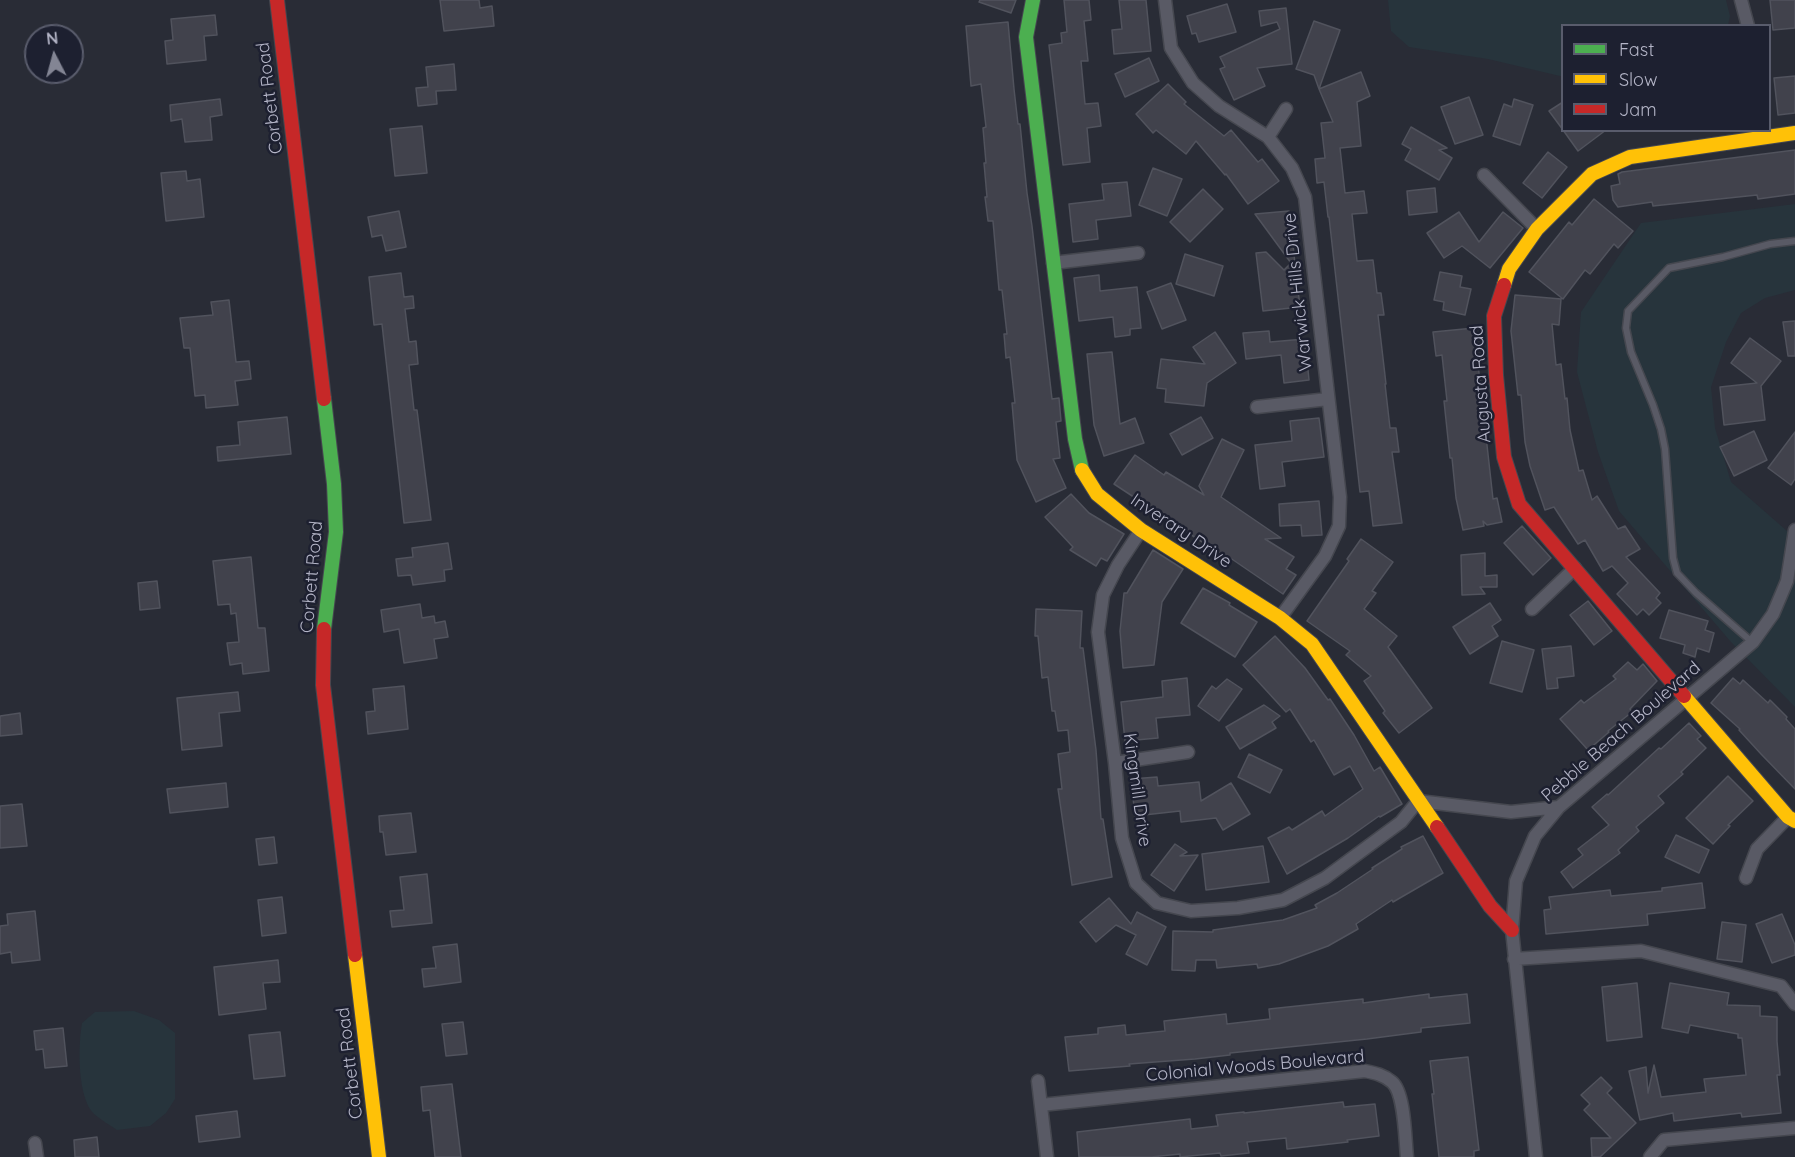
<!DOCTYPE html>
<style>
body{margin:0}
#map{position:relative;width:1795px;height:1157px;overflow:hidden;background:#292c36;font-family:Quicksand,sans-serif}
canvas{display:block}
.legend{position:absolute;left:1561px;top:24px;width:210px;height:108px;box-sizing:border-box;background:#1d2030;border:2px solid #595c6c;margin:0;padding:8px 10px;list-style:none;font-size:18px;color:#b4b5c7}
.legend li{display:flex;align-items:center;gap:12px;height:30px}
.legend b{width:30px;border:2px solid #595c6c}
.north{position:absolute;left:24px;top:24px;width:60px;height:60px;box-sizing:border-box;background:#1d2030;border:2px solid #595c6c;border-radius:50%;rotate:354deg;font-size:16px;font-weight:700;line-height:24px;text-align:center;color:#b4b5c7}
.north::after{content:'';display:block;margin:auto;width:21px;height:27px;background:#838594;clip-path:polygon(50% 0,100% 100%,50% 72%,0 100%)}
</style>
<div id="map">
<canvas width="1795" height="1157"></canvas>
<ul class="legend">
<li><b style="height:8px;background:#4caf50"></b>Fast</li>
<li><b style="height:8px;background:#ffc107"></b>Slow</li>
<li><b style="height:8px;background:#c62828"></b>Jam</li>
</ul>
<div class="north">N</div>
</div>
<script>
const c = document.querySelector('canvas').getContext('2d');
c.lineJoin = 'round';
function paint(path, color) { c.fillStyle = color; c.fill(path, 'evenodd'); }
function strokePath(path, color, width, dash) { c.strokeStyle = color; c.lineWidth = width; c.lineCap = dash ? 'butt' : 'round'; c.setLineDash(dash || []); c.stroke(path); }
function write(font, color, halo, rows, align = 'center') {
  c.font = font + ' Quicksand,sans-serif'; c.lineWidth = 5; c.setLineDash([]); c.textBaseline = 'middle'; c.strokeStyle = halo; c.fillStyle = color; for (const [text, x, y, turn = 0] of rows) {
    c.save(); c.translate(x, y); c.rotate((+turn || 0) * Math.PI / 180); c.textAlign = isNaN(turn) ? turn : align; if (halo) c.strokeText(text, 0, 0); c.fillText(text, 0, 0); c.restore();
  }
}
paint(new Path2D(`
 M 1388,0 L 1726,0 L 1730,16 L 1728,25 L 1562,26 L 1562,76 L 1560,76 L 1488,59 L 1409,47 L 1391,31 Z
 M 1795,204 L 1795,290 L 1765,298 L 1741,313 L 1726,342 L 1711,387 L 1715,428 L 1731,482 L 1795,538 L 1795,707 L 1731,642 L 1619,511 L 1598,452 L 1577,372 L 1581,312 L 1641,223 Z
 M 134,1011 L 159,1020 L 175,1033 L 175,1099 L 166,1113 L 150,1126 L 117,1130 C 110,1125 101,1120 94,1114 C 77,1097 78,1046 82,1023 L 95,1012 Z`), '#27343c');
const building = new Path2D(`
 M 440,0 L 479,0 L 480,8 L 492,6 L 494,26 L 444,31 Z
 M 980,0 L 1016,0 L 1011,13 L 979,2 Z
 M 1064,0 L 1089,0 L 1091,20 L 1084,21 L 1088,61 L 1081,61 L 1085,104 L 1098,103 L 1101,126 L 1087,128 L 1090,162 L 1063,165 L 1049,45 L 1062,43 L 1061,33 L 1067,32 Z
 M 1119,0 L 1146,0 L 1151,51 L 1114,54 L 1112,30 L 1122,29 Z
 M 1770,0 L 1795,0 L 1795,28 L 1773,30 Z
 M 1227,4 L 1236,32 L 1199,42 L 1196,33 L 1192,34 L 1187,16 Z
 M 1286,8 L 1292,64 L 1257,68 L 1265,86 L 1234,100 L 1220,69 L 1225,67 L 1220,57 L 1280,29 L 1277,22 L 1261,26 L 1259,11 Z
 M 215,15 L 217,35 L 204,36 L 206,60 L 167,64 L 165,41 L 173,40 L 171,19 Z
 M 1314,21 L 1340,30 L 1319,89 L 1314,75 L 1296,69 Z
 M 1008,22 L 1014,89 L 1018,124 L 1020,124 L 1027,193 L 1032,226 L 1052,399 L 1059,398 L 1061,421 L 1056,422 L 1060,458 L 1053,459 L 1066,488 L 1036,502 L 1017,460 L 1012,403 L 1015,403 L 1010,357 L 1006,358 L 1004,334 L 1007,334 L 1002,290 L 999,290 L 993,221 L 988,221 L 985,197 L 987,197 L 984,163 L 986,163 L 983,128 L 986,127 L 981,84 L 971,86 L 966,26 Z
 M 1149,58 L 1159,81 L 1125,97 L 1115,74 Z
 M 454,64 L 456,90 L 436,91 L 437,104 L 418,106 L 416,88 L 428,87 L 426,67 Z
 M 1361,72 L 1370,96 L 1357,102 L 1361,146 L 1340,148 L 1345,193 L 1364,191 L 1367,213 L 1352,214 L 1357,261 L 1373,260 L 1377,293 L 1381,293 L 1384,315 L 1378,315 L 1386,384 L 1385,384 L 1390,428 L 1396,428 L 1399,452 L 1392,452 L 1402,523 L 1373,526 L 1369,491 L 1360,492 L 1329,217 L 1328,217 L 1324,182 L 1317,183 L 1315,159 L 1325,158 L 1321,123 L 1333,122 L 1319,89 Z
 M 1795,76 L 1795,113 L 1778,115 L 1774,78 Z
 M 1168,84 L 1186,102 L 1184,104 L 1224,136 L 1231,130 L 1258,162 L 1262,159 L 1279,181 L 1248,204 L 1226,174 L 1225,175 L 1196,141 L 1186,154 L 1156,130 L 1153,133 L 1136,114 Z
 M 1469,97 L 1483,135 L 1455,144 L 1441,107 Z
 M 220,99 L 222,115 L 210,117 L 212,140 L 185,142 L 182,119 L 171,121 L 170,105 Z
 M 1514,99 L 1533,105 L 1520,145 L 1493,136 L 1504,104 L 1512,107 Z
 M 1563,102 L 1563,130 L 1549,111 Z
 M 422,126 L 427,173 L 395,176 L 390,129 Z
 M 1411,127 L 1447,148 L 1439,150 L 1452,158 L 1439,180 L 1405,160 L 1411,149 L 1402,144 Z
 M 1563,130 L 1606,130 L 1578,151 Z
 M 1795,150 L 1795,194 L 1758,199 L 1757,195 L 1653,206 L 1652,202 L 1618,207 L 1613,200 L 1611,186 L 1620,184 L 1618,174 L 1622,172 Z
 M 1548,152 L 1567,167 L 1542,198 L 1523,183 Z
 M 1153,168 L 1182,179 L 1167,216 L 1139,205 Z
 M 186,171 L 187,181 L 200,179 L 204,217 L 166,221 L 161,173 Z
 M 1127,182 L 1131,216 L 1096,220 L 1098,239 L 1073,242 L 1069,204 L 1104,200 L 1102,184 Z
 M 1435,188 L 1437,212 L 1409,215 L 1407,191 Z
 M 1203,189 L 1223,209 L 1190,242 L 1170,222 Z
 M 1594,199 L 1633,231 L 1618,248 L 1614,244 L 1590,274 L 1585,270 L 1563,299 L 1529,272 L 1569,222 L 1572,225 Z
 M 399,211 L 406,247 L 386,251 L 382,235 L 372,237 L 368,217 Z
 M 1289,211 L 1300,307 L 1263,311 L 1256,253 L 1266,252 L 1284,270 L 1291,263 L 1255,214 Z
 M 1459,212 L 1479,242 L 1503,212 L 1523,228 L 1490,268 L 1462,246 L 1444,258 L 1427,233 Z
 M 1185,254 L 1223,266 L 1214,296 L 1176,284 Z
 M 1440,272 L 1462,276 L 1460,287 L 1471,289 L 1465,315 L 1443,310 L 1444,302 L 1434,300 Z
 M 401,273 L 404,297 L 413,296 L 414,308 L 405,309 L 409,342 L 416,341 L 418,364 L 409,365 L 414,410 L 417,410 L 431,520 L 404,523 L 382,324 L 374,325 L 369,277 Z
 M 1099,275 L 1100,291 L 1137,287 L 1141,328 L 1130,329 L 1130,335 L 1115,337 L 1113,317 L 1079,321 L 1074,278 Z
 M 1171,283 L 1186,320 L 1162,329 L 1147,292 Z
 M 1515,295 L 1561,299 L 1559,325 L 1552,324 L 1556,365 L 1561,364 L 1565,399 L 1567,398 L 1570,430 L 1579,471 L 1583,470 L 1592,500 L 1597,496 L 1618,529 L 1625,526 L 1640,549 L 1626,557 L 1660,593 L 1656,598 L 1661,603 L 1649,615 L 1643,609 L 1637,615 L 1617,594 L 1628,583 L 1612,566 L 1603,571 L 1585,540 L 1578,544 L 1554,507 L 1545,510 L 1530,466 L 1525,442 L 1521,395 L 1518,395 L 1511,331 Z
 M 229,300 L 236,362 L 249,361 L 251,379 L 235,381 L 238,405 L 206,408 L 205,395 L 195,396 L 190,348 L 184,348 L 180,318 L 213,315 L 211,302 Z
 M 1795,321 L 1795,356 L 1788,356 L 1783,322 Z
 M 1474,328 L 1493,499 L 1497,498 L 1502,522 L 1487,525 L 1483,521 L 1484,526 L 1463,530 L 1456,498 L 1452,458 L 1450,458 L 1444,401 L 1447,401 L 1442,355 L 1436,356 L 1433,332 Z
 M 1269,331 L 1270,342 L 1305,339 L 1309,380 L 1284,383 L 1281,355 L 1246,359 L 1243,333 Z
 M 1215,332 L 1236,363 L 1207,383 L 1204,406 L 1165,402 L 1166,389 L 1157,388 L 1161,359 L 1205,364 L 1193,347 Z
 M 1750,338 L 1781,361 L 1761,386 L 1765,420 L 1724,425 L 1720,387 L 1757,383 L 1731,363 Z
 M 1112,352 L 1120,424 L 1135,418 L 1144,443 L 1104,456 L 1094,425 L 1087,354 Z
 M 287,417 L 291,454 L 218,461 L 217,447 L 240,445 L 238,422 Z
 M 1201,417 L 1213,438 L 1182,455 L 1170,434 Z
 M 1319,418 L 1324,457 L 1282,462 L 1285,486 L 1260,489 L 1255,445 L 1292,441 L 1290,421 Z
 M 1754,431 L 1767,460 L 1734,476 L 1720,447 Z
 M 1795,432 L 1795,479 L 1791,485 L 1768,468 Z
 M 1222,439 L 1244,450 L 1221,497 L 1281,538 L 1265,539 L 1294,557 L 1286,569 L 1296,575 L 1283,594 L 1223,553 L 1222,555 L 1193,536 L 1114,484 L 1135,455 L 1164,475 L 1166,472 L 1204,495 L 1199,486 Z
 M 1071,494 L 1089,513 L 1124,534 L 1107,561 L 1101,558 L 1096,566 L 1070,550 L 1073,547 L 1045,517 Z
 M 1319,501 L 1322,535 L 1302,536 L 1301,525 L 1280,526 L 1279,504 Z
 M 1522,526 L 1551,558 L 1533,575 L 1504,543 Z
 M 1361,539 L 1393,562 L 1372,591 L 1376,593 L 1364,609 L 1397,636 L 1388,647 L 1432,708 L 1399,733 L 1383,713 L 1385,711 L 1364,681 L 1371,676 L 1346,655 L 1350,651 L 1307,621 L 1349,561 L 1347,559 Z
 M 448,543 L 452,569 L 444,570 L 445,581 L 413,585 L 411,575 L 398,576 L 396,559 L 413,557 L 412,548 Z
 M 1153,550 L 1183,569 L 1162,602 L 1154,665 L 1123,668 L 1120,631 L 1124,593 L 1127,593 Z
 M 1485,553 L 1485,576 L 1497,575 L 1497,587 L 1480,587 L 1485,594 L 1462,595 L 1461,555 Z
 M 251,557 L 258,628 L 265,628 L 269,671 L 243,674 L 242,663 L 230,665 L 227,643 L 239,642 L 236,613 L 231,614 L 230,604 L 218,605 L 213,561 Z
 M 157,581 L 160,608 L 140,610 L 138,583 Z
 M 1203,588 L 1230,603 L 1229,605 L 1257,622 L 1235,657 L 1181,623 Z
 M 1588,601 L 1612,631 L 1594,645 L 1570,615 Z
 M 1490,603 L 1501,620 L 1492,626 L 1498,636 L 1470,654 L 1453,627 Z
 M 420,604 L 422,618 L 434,616 L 435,623 L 445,621 L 448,637 L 434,639 L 437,658 L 404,663 L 399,629 L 384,632 L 381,610 Z
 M 1036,609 L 1082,611 L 1080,648 L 1083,648 L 1096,750 L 1101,819 L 1103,819 L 1112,877 L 1072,885 L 1058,789 L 1062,789 L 1058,754 L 1070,752 L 1068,730 L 1058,731 L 1055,711 L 1052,711 L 1048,677 L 1042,678 L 1038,636 L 1035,636 Z
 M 1669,610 L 1708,621 L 1705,630 L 1714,633 L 1709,652 L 1697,648 L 1695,657 L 1683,653 L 1685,645 L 1660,638 Z
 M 1275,636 L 1305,668 L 1328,700 L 1330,699 L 1354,735 L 1374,771 L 1380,767 L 1402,804 L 1380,817 L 1379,816 L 1348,838 L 1287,874 L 1268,838 L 1289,827 L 1292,830 L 1322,811 L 1325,816 L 1363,789 L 1350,766 L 1334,775 L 1314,740 L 1311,742 L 1290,709 L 1286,712 L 1243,665 Z
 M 1502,641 L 1534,650 L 1522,692 L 1490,683 Z
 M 1571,646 L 1574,676 L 1557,678 L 1558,688 L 1547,689 L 1542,649 Z
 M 1628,662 L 1637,670 L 1643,664 L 1657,681 L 1630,709 L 1632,712 L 1608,731 L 1609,732 L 1588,750 L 1560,719 L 1581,700 L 1584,703 L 1616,679 L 1613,676 Z
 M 1187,678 L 1190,715 L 1156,718 L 1158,738 L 1125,741 L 1121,702 L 1163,697 L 1162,681 Z
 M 1733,678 L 1740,684 L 1743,680 L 1768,703 L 1770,700 L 1787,717 L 1786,719 L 1795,729 L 1795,789 L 1761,754 L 1739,730 L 1740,729 L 1711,703 Z
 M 1227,679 L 1242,689 L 1219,721 L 1198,706 L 1212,686 L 1216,689 Z
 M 404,686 L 408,729 L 368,734 L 366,712 L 375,711 L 373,689 Z
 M 238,692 L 240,711 L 219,713 L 222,746 L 182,750 L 177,698 Z
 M 1264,705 L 1280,716 L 1272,722 L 1276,728 L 1240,749 L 1226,727 Z
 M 20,713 L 22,734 L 0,736 L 0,716 Z
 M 1689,723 L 1701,736 L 1697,739 L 1706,748 L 1681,772 L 1683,774 L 1658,796 L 1664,803 L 1636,827 L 1639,831 L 1618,850 L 1620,853 L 1573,888 L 1561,872 L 1583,855 L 1578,849 L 1609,825 L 1592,807 L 1607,794 L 1608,795 L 1659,748 L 1661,749 Z
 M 1249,754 L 1282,770 L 1270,793 L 1238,777 Z
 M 1728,776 L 1753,801 L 1728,825 L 1730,826 L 1713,844 L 1686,818 Z
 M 1157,777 L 1158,786 L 1199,782 L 1201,801 L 1231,783 L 1250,814 L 1223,830 L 1216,818 L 1181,822 L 1180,811 L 1135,816 L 1131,779 Z
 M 226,783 L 228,807 L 170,813 L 167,789 Z
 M 22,804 L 27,846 L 0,848 L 0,806 Z
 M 411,813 L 416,852 L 386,855 L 383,832 L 380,832 L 379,816 Z
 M 1676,835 L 1709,850 L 1699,873 L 1665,857 Z
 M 1423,836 L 1443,873 L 1393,902 L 1392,900 L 1356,924 L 1358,929 L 1328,946 L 1279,964 L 1258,968 L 1257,964 L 1217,968 L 1216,960 L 1196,960 L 1195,971 L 1172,970 L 1173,931 L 1213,932 L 1213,930 L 1283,920 L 1317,908 L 1315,905 L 1337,893 L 1373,869 L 1372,868 L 1402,849 L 1401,847 Z
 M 274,837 L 277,863 L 259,865 L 256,839 Z
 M 1175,844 L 1187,852 L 1180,856 L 1198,855 L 1174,891 L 1151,875 Z
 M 1263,846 L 1269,882 L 1206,890 L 1202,854 Z
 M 427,874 L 432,923 L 392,927 L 390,911 L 404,910 L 400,877 Z
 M 1702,883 L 1705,908 L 1647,914 L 1648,925 L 1546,934 L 1544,910 L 1551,909 L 1549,897 L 1610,890 L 1611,896 L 1662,891 L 1662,888 Z
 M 282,897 L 286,933 L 262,936 L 258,900 Z
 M 1109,898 L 1131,924 L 1137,912 L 1166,927 L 1147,965 L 1126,954 L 1136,935 L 1116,925 L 1096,942 L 1080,922 Z
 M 35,911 L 40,960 L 12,963 L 11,952 L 0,954 L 0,926 L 8,925 L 7,914 Z
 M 1782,914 L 1795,945 L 1795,955 L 1772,963 L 1756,924 Z
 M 1722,922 L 1746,925 L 1742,962 L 1717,959 Z
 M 457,944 L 461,982 L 424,987 L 422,969 L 436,968 L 433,947 Z
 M 278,960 L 280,982 L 263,983 L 266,1009 L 219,1015 L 214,967 Z
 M 1637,983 L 1642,1037 L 1607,1041 L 1602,987 Z
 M 1670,983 L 1729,993 L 1727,1005 L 1760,1006 L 1760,1016 L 1777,1017 L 1777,1041 L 1780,1075 L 1777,1075 L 1781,1113 L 1742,1117 L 1741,1113 L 1674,1121 L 1673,1113 L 1640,1120 L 1629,1071 L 1646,1067 L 1648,1093 L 1654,1065 L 1661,1097 L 1706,1092 L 1704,1079 L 1746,1075 L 1742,1038 L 1738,1038 L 1738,1034 L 1690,1025 L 1688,1033 L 1662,1028 Z
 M 1429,994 L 1429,998 L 1467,994 L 1470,1023 L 1421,1028 L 1421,1032 L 1367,1039 L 1230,1053 L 1230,1055 L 1195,1059 L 1129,1064 L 1130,1066 L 1069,1071 L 1065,1037 L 1098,1034 L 1098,1028 L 1125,1025 L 1126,1035 L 1165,1031 L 1164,1021 L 1226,1014 L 1227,1024 L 1270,1019 L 1269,1009 L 1363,999 L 1363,1003 Z
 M 463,1022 L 467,1054 L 446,1056 L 442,1024 Z
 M 63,1028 L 67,1066 L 45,1068 L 43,1049 L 36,1050 L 34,1031 Z
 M 280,1032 L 285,1076 L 254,1079 L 249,1035 Z
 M 1468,1057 L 1479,1150 L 1474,1151 L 1474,1157 L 1439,1157 L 1432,1094 L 1434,1094 L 1430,1061 Z
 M 1601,1077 L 1612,1088 L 1607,1093 L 1636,1123 L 1600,1157 L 1592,1157 L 1591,1138 L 1611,1138 L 1584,1110 L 1590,1104 L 1581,1095 Z
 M 452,1084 L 461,1157 L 435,1157 L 430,1110 L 423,1111 L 421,1087 Z
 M 1343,1102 L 1344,1107 L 1375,1104 L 1379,1136 L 1347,1140 L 1348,1142 L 1287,1149 L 1286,1138 L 1247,1142 L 1249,1153 L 1221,1156 L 1220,1153 L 1180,1157 L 1180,1154 L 1151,1157 L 1079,1157 L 1077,1132 L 1190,1119 L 1191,1129 L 1218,1126 L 1216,1115 L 1244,1112 L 1244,1113 Z
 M 237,1111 L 240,1137 L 199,1142 L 196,1116 Z
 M 97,1137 L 99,1157 L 75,1157 L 74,1140 Z`);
paint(building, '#41424c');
strokePath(building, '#51535d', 1.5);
const lane = new Path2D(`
 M 1752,642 L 1696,593 L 1677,573 L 1673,558 L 1665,449 L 1661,429 L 1653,405 L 1631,352 L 1626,328 L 1628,311 L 1669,268 L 1723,257 L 1770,244 L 1795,241`);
const street = new Path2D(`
 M 1165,0 L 1171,48 L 1193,83 L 1219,106 L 1268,137 L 1292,168 L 1305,197 L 1340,497 L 1339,526 L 1325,556 L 1280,618
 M 1741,0 L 1748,26
 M 1268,137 L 1286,109
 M 1484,175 L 1537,229
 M 1053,263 L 1138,253
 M 1257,407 L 1328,399
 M 1141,530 L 1118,565 L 1103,595 L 1098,632 L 1115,763 L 1122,838 L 1136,883 L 1157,903 L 1191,911 L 1238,908 L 1283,900 L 1325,878 L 1401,822 L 1418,801 L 1511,812 L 1559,807
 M 1532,609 L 1575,568
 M 1115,763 L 1188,752
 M 1746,878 L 1757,849 L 1788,817
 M 1514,959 L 1641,951 L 1781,986 L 1795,1004
 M 1038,1081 L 1047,1157
 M 1041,1105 L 1365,1071 C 1375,1073 1384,1075 1392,1082 C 1405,1093 1405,1139 1407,1157
 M 35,1143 L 37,1157
 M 1536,1157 L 1512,930 L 1516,881 L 1535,836 L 1559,807 L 1753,642 L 1773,614 L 1787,581 L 1795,530
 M 1650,1157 L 1664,1140 L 1795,1128`);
const fast = new Path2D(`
 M 1033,0 L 1026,37 L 1075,439 L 1082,470
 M 324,629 L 336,532 L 334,484 L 324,399`);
const slow = new Path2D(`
 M 1504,285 L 1509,269 L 1537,229 L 1592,174 L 1630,157 L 1795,133
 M 1082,470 L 1097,494 L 1141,530 L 1280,618 L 1312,644 L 1437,827
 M 1684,696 L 1788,817 L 1795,821
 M 355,955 L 379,1157`);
const jam = new Path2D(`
 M 277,0 L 324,399
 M 1504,285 L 1494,316 L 1496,375 L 1504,457 L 1519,504 L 1684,696
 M 324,629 L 323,685 L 355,955
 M 1437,827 L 1490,906 L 1512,930`);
strokePath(lane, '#45474f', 9);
strokePath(street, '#45474f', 15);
strokePath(fast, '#45474f', 16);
strokePath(slow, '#45474f', 16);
strokePath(jam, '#45474f', 16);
strokePath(lane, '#595a65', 6);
strokePath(street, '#595a65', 12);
strokePath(fast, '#4caf50', 14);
strokePath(slow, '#ffc107', 14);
strokePath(jam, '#c62828', 14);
write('18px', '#b4b5c7', '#1d2030', [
 ["Corbett Road",270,98,-97],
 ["Warwick Hills Drive",1298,292,-96],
 ["Augusta Road",1481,384,-94],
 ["Inverary Drive",1181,531,34],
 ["Corbett Road",312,577,-85],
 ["Pebble Beach Boulevard",1621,732,-41],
 ["Kingmill Drive",1137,790,82],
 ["Corbett Road",350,1063,-97],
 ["Colonial Woods Boulevard",1255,1066,-5]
]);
</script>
